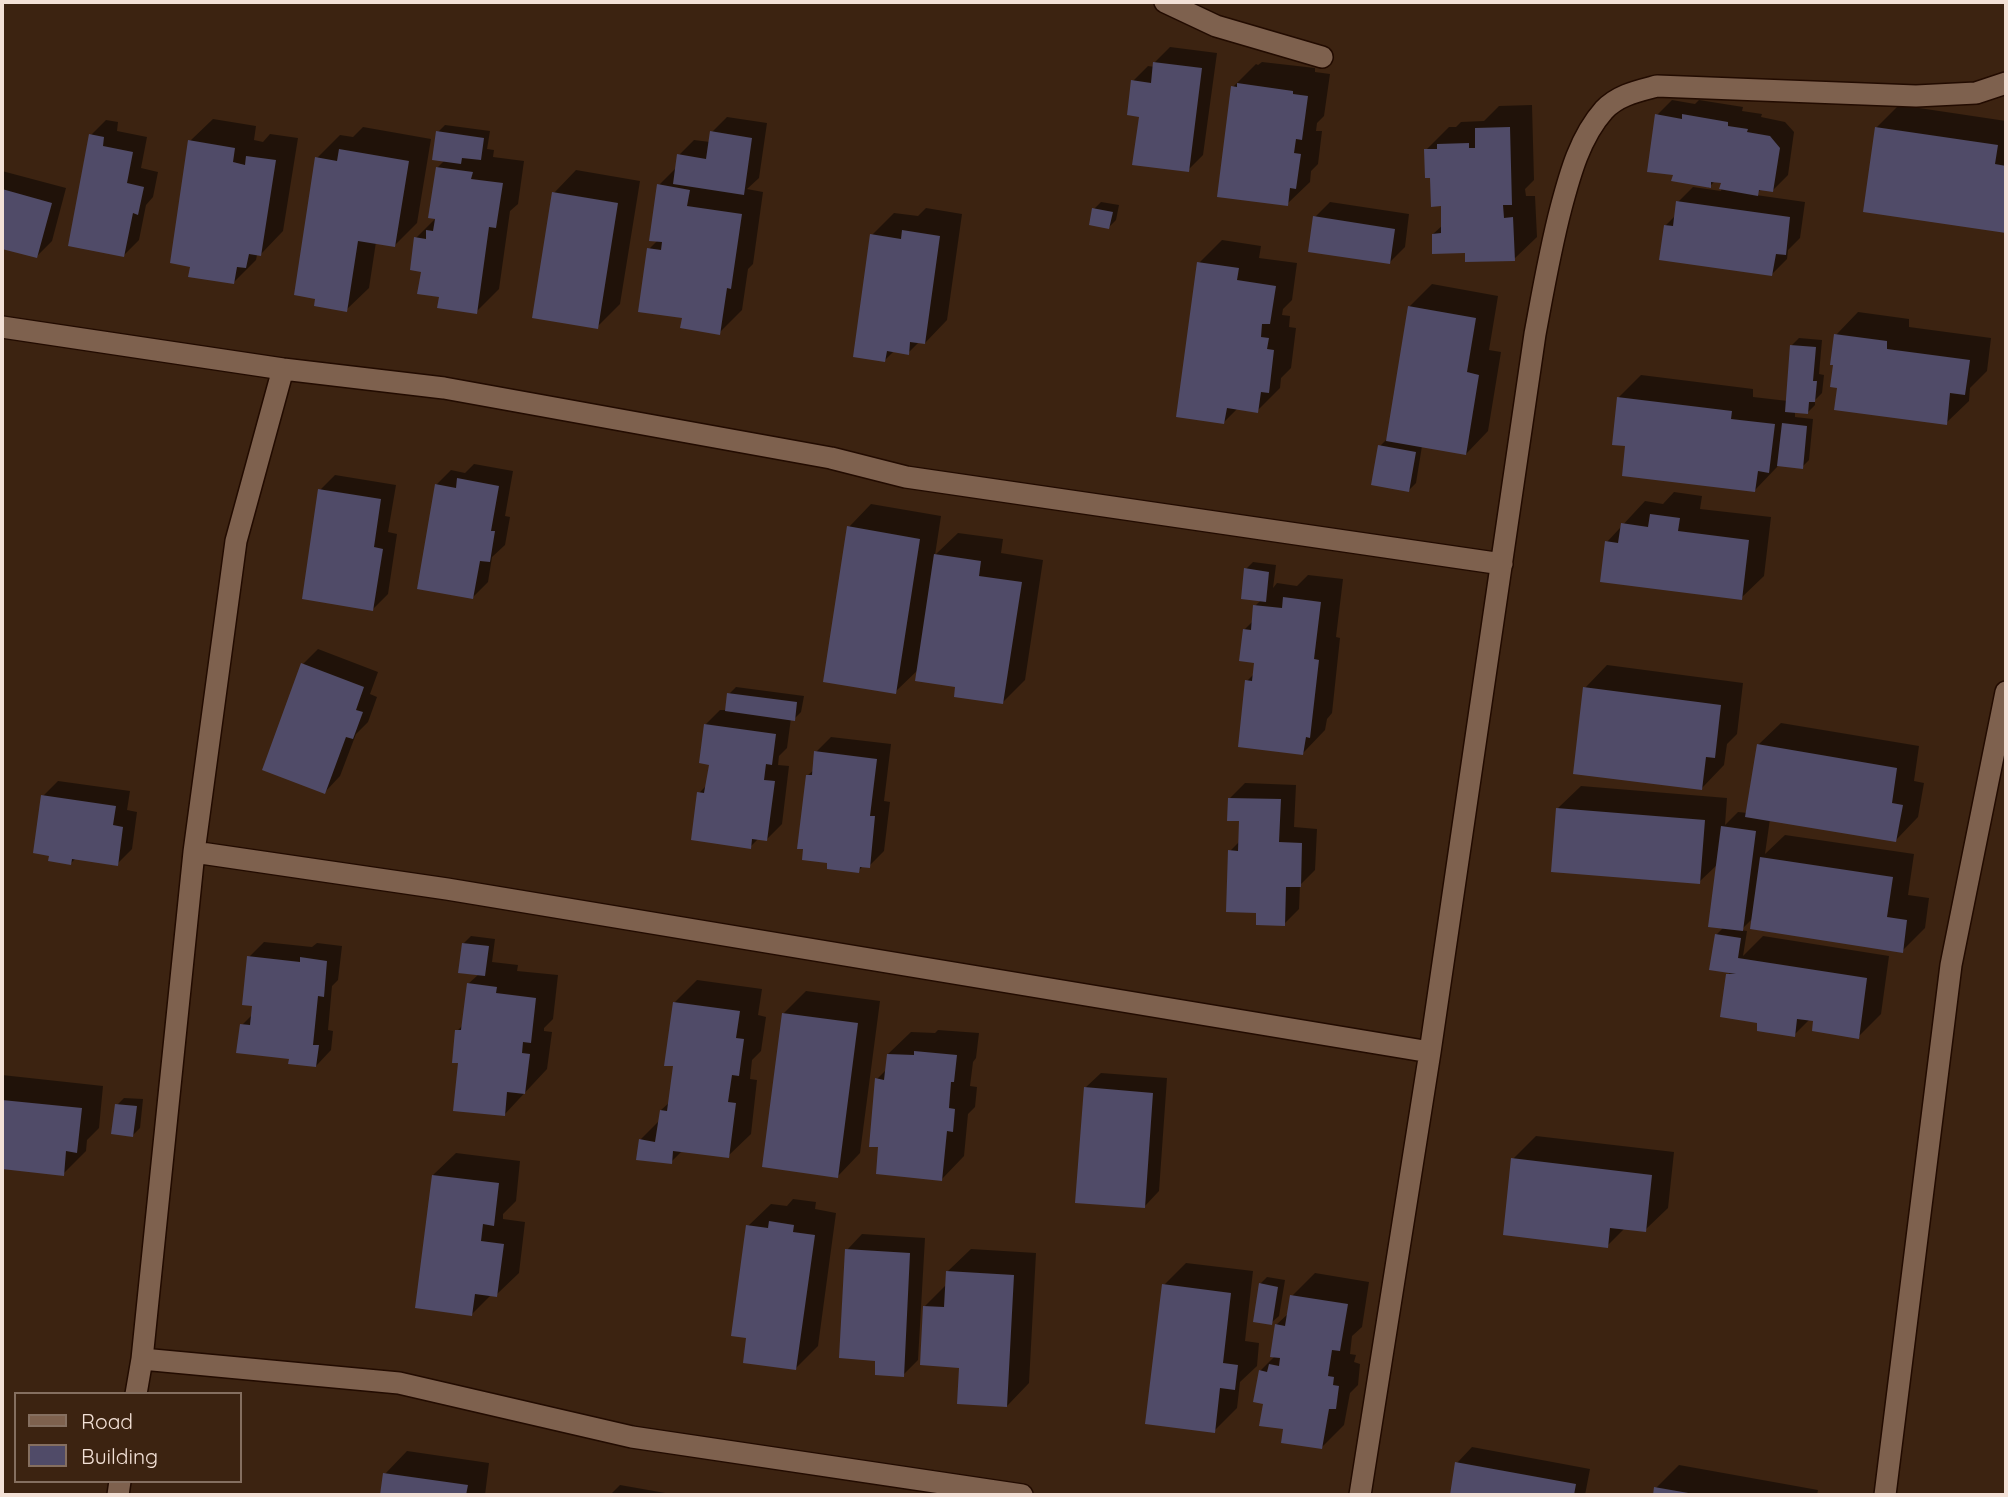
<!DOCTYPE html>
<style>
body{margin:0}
#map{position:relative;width:2008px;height:1497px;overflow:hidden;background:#3c2311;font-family:Quicksand,sans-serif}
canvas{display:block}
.frame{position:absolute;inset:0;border:4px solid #f3e1d7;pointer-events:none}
.legend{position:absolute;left:14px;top:1392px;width:228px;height:91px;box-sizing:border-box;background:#3c2311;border:2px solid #856f60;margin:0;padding:9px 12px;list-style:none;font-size:21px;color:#f3e1d7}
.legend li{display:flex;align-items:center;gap:14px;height:35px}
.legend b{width:35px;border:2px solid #856f60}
</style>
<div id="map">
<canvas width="2008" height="1497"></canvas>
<div class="frame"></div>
<ul class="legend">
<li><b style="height:9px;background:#7e614e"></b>Road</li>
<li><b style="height:19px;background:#504b68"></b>Building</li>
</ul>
</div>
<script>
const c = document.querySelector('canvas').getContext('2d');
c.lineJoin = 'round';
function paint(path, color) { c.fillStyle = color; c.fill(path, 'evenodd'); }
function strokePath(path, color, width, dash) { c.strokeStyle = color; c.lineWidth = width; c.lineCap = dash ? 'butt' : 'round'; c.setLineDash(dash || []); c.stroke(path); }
paint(new Path2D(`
 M 1170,47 L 1217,53 L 1203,155 L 1188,170 L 1133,81 L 1148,66 L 1155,67 L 1155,62 Z
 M 1262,62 L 1315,68 L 1315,72 L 1330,74 L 1324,116 L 1317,123 L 1316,131 L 1322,131 L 1318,164 L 1311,171 L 1310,182 L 1287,204 L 1233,87 L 1256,64 L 1258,65 Z
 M 1672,100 L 1695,104 L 1699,100 L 1743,107 L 1742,111 L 1762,114 L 1761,117 L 1785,122 L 1794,132 L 1788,175 L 1773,190 L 1762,188 L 1756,195 L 1805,202 L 1800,238 L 1788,250 L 1787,259 L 1772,274 L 1665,226 L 1676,215 L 1678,202 L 1693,187 L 1721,191 L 1723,182 L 1715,181 L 1708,188 L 1708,186 L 1675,174 L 1657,115 Z
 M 1532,105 L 1534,180 L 1525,189 L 1526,196 L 1535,196 L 1537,237 L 1514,259 L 1466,251 L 1433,234 L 1443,225 L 1442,205 L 1432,177 L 1426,150 L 1449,127 L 1456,127 L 1461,122 L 1484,121 L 1499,106 Z
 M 1899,105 L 2006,121 L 2006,232 L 1865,210 L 1876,128 Z
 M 727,117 L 767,123 L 759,178 L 747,189 L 763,192 L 753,264 L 748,269 L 742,310 L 719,333 L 684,317 L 649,249 L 658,240 L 659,185 L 677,167 L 679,155 L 694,140 L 710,142 L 712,132 Z
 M 213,119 L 256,126 L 254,140 L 263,142 L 270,134 L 298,138 L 283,231 L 261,254 L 257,255 L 256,260 L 234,282 L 192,265 L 190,141 Z
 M 106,120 L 118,122 L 117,131 L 147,137 L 141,168 L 158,172 L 153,197 L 146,205 L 139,240 L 124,255 L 91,135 Z
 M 445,125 L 490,131 L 487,149 L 494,150 L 493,157 L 524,161 L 518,204 L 510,211 L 499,289 L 476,312 L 441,296 L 423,270 L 416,238 L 436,218 L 437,168 L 445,160 L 438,132 Z
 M 363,127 L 431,139 L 417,223 L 395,245 L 376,242 L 369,288 L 346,310 L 317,158 L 340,135 L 353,137 Z
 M 576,170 L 640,181 L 620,304 L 597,327 L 554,193 Z
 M 2,171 L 66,188 L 52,241 L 37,256 L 2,247 Z
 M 1101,202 L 1119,205 L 1116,220 L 1109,227 L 1094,209 Z
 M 1330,202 L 1409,214 L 1405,247 L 1389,263 L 1315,217 Z
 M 926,208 L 962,214 L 947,320 L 925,343 L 919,342 L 908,353 L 894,351 L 885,360 L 872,235 L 894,213 L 918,216 Z
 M 1222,240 L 1261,246 L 1259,258 L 1297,263 L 1292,300 L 1283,309 L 1282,315 L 1290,316 L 1289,327 L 1296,328 L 1291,368 L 1281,378 L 1280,388 L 1257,411 L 1238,408 L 1224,422 L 1199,263 Z
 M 1432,284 L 1498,296 L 1489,350 L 1501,352 L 1488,431 L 1466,454 L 1422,446 L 1416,483 L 1409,490 L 1380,446 L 1387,439 L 1409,307 Z
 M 1858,312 L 1909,319 L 1909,327 L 1991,338 L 1987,371 L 1970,388 L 1969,401 L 1946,423 L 1839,387 L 1836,335 Z
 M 1799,338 L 1822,340 L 1819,374 L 1824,375 L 1822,393 L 1815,400 L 1815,405 L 1808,412 L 1795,411 L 1795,417 L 1813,419 L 1809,460 L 1802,467 L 1778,465 L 1777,467 L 1755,490 L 1627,444 L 1619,397 L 1641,375 L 1753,389 L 1753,397 L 1788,401 L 1792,345 Z
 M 474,464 L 513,471 L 505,516 L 510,517 L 505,545 L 492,557 L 488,582 L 473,597 L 436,485 L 451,470 L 465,473 Z
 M 335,475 L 396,485 L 388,532 L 397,534 L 388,594 L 373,609 L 320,490 Z
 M 1674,492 L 1702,496 L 1700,509 L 1771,517 L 1764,576 L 1741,598 L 1607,542 L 1645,501 L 1663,504 Z
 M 871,504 L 941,516 L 935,555 L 958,533 L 1003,539 L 1001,553 L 1043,560 L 1025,680 L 1003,702 L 957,686 L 919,669 L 895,692 L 849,527 Z
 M 1253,562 L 1276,565 L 1273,588 L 1277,583 L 1297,586 L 1308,575 L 1343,579 L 1336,637 L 1340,638 L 1332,713 L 1327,719 L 1325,730 L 1303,753 L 1247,681 L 1255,673 L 1256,662 L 1244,630 L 1253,621 L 1255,606 L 1261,600 L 1246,569 Z
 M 318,649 L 378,672 L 370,694 L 377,697 L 368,722 L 356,734 L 340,776 L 325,792 L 303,664 Z
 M 1607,665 L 1743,683 L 1737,734 L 1727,744 L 1724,765 L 1702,788 L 1585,688 Z
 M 736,687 L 804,696 L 801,712 L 794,719 L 791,718 L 787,748 L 779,756 L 778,765 L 789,766 L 782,824 L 767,839 L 759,838 L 750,847 L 699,793 L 708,784 L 711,763 L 705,725 L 720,710 L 727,710 L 729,694 Z
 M 1781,723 L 1919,746 L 1914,781 L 1924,783 L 1918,817 L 1896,840 L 1770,819 L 1765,854 L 1785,835 L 1914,854 L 1908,895 L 1929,898 L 1925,928 L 1902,951 L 1753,918 L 1741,930 L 1747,931 L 1743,956 L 1763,936 L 1889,956 L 1881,1014 L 1858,1037 L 1815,1020 L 1810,1019 L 1794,1035 L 1759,1021 L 1728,975 L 1731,971 L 1716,935 L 1724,927 L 1718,864 L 1699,882 L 1558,808 L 1581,786 L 1727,798 L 1725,825 L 1738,812 L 1748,813 L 1758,745 Z
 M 831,737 L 891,744 L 884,801 L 890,802 L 884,851 L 869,866 L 864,865 L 858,871 L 808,775 L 815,769 L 816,752 Z
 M 58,781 L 130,791 L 127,810 L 137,812 L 132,849 L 117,864 L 76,858 L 71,863 L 43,796 Z
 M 1245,783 L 1296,785 L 1294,827 L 1317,829 L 1315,870 L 1300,885 L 1299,909 L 1284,924 L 1258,911 L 1230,851 L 1240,841 L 1241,819 L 1230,798 Z
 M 471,936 L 495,939 L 492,962 L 518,965 L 517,971 L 558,975 L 553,1019 L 544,1028 L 544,1031 L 552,1032 L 547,1069 L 504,1115 L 459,1062 L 457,1031 L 464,1024 L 468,984 L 479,974 L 463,944 Z
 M 264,942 L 312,947 L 317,943 L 342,946 L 338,980 L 332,986 L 328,1030 L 333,1031 L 331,1050 L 316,1066 L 291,1057 L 242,1025 L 253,1014 L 249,957 Z
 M 697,980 L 762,989 L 758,1015 L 766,1017 L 761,1051 L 752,1060 L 750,1079 L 757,1080 L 751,1134 L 728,1156 L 683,1150 L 671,1162 L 640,1140 L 660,1120 L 661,1110 L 670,1102 L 675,1065 L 674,1003 Z
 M 806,991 L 880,1001 L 860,1153 L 838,1176 L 783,1014 Z
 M 938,1030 L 979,1033 L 976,1058 L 973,1062 L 970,1086 L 977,1087 L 975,1107 L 968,1114 L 964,1156 L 942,1179 L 880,1145 L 877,1079 L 887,1069 L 888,1054 L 911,1032 L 935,1033 Z
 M 1101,1073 L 1167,1078 L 1159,1191 L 1144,1207 L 1085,1088 Z
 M 2,1075 L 103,1086 L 99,1128 L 87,1140 L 86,1151 L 63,1174 L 2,1167 Z
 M 124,1098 L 143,1099 L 140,1128 L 133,1135 L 117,1105 Z
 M 1536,1136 L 1674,1152 L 1668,1208 L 1645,1230 L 1625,1228 L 1607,1246 L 1513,1159 Z
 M 456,1153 L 520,1161 L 516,1201 L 503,1214 L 503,1219 L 525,1222 L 519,1273 L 496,1295 L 491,1295 L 472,1314 L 433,1175 Z
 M 793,1199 L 816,1202 L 815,1209 L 836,1213 L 818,1346 L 796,1368 L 748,1336 L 748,1226 L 771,1204 L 787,1206 Z
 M 862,1234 L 925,1238 L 918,1360 L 903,1375 L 877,1360 L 847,1250 Z
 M 971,1249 L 1036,1253 L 1029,1383 L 1007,1406 L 961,1366 L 925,1306 L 947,1284 L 948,1271 Z
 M 1186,1263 L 1253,1271 L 1245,1341 L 1259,1343 L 1257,1366 L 1240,1382 L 1237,1408 L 1214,1431 L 1164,1285 Z
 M 1315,1273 L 1369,1282 L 1362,1327 L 1352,1336 L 1350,1354 L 1356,1355 L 1354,1362 L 1360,1364 L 1358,1385 L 1350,1393 L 1344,1425 L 1322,1447 L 1285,1428 L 1265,1402 L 1260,1371 L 1275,1356 L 1276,1325 L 1289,1313 L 1292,1296 Z
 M 1267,1277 L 1285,1280 L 1279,1316 L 1271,1323 L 1260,1284 Z
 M 1472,1447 L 1590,1469 L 1585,1495 L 1451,1495 L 1457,1463 Z
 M 407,1451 L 489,1463 L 485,1495 L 382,1495 L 385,1474 Z
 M 1679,1465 L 1818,1490 L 1817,1495 L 1655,1495 L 1656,1488 Z
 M 620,1485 L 671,1494 L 610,1495 Z`), '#0007');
paint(new Path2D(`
 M 1153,62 L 1202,68 L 1189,172 L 1132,165 L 1139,117 L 1127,115 L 1131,80 L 1151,83 Z
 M 1237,83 L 1293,91 L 1293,94 L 1308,96 L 1302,140 L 1296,139 L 1294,153 L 1301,154 L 1296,189 L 1290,188 L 1288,206 L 1217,197 L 1231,86 L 1237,87 Z
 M 1655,114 L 1682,119 L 1682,114 L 1728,122 L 1728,126 L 1748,129 L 1747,132 L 1770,136 L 1780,148 L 1773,192 L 1759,190 L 1758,196 L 1719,189 L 1721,183 L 1711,182 L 1711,188 L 1671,181 L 1673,175 L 1647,172 Z
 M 1510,127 L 1512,205 L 1503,205 L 1504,218 L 1513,217 L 1515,261 L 1465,262 L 1465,253 L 1432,254 L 1432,234 L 1441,233 L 1441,206 L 1431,207 L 1430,178 L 1425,178 L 1424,149 L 1437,149 L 1437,144 L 1469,143 L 1469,148 L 1475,148 L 1475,128 Z
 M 1875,127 L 1998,145 L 1995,164 L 2006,166 L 2006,233 L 1863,212 Z
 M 436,131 L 484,138 L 481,160 L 462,158 L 461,164 L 432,160 Z
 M 710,131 L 752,138 L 744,195 L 673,184 L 677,154 L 706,159 Z
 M 89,134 L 104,137 L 103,146 L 133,152 L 127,183 L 144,187 L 138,215 L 133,213 L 124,257 L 68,246 Z
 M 188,140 L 235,148 L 233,162 L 245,165 L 246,156 L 276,160 L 261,256 L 249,254 L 246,268 L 237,267 L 234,284 L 188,277 L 190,267 L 170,263 Z
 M 339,149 L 409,161 L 395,247 L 358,241 L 347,312 L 314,306 L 315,299 L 294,295 L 315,157 L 337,161 Z
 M 436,167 L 473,172 L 471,179 L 503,183 L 496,228 L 489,227 L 477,314 L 437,308 L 439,297 L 417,294 L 421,272 L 410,270 L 414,237 L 426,239 L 426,230 L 433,231 L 435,219 L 428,218 Z
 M 657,184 L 690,190 L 687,206 L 742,214 L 731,289 L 727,288 L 720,335 L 680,328 L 682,318 L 638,312 L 647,248 L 661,250 L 662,242 L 649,241 Z
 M 2,189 L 52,203 L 37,258 L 2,249 Z
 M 552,192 L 618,203 L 598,329 L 532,318 Z
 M 1676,201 L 1790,217 L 1786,255 L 1776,254 L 1772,276 L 1659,260 L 1664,225 L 1673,226 Z
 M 1092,208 L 1113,212 L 1109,229 L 1089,225 Z
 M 1313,216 L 1395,229 L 1390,264 L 1308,252 Z
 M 902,230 L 940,236 L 925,344 L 910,342 L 909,355 L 887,351 L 885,362 L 853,357 L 870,234 L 901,239 Z
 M 1197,262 L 1239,268 L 1237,280 L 1276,286 L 1270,324 L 1262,324 L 1261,337 L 1269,338 L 1267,349 L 1274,350 L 1269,393 L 1261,392 L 1258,413 L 1227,408 L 1224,424 L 1176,417 Z
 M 1408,306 L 1476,318 L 1467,372 L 1479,375 L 1466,455 L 1386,441 Z
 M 1834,334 L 1887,341 L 1887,349 L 1970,360 L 1965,395 L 1950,393 L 1947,425 L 1834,410 L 1837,388 L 1830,387 L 1833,365 L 1830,365 Z
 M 1790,345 L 1816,347 L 1813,381 L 1817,381 L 1815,402 L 1809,402 L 1808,414 L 1785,412 Z
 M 1617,397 L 1732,411 L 1731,419 L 1775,424 L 1769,473 L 1758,471 L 1755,492 L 1622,476 L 1625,446 L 1612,445 Z
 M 1782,423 L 1807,426 L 1803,469 L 1777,466 Z
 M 1378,445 L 1416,452 L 1409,492 L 1371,485 Z
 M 457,478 L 499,486 L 491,531 L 495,531 L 490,562 L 480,561 L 473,599 L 417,589 L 435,484 L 456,488 Z
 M 318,489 L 381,499 L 374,547 L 383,549 L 373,611 L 302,599 Z
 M 1650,514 L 1680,518 L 1678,531 L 1749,540 L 1742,600 L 1600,582 L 1605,541 L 1618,543 L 1621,523 L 1648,527 Z
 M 847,526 L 920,539 L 896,694 L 823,682 Z
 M 934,554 L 981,561 L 979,576 L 1022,582 L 1003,704 L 954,697 L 955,687 L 915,681 Z
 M 1244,568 L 1269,572 L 1266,602 L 1241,599 Z
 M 1283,597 L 1321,602 L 1314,659 L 1319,660 L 1310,738 L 1306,737 L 1303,755 L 1238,747 L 1245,680 L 1252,681 L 1254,663 L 1239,661 L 1243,629 L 1251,630 L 1253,605 L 1282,608 Z
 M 301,663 L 364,687 L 356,710 L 363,712 L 353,739 L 346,737 L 325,794 L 262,770 Z
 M 1583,687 L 1721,705 L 1715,758 L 1706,757 L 1702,790 L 1573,774 Z
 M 727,693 L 797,702 L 795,721 L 725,711 Z
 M 704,724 L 776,734 L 772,765 L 766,764 L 764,780 L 775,781 L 767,841 L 752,839 L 751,849 L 691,840 L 697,792 L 704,793 L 709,765 L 699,763 Z
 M 1757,744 L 1897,768 L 1892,803 L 1903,805 L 1896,842 L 1745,817 Z
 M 814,751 L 877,759 L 870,816 L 875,816 L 870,868 L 860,867 L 859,873 L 827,869 L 827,863 L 802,860 L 803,849 L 797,849 L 806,775 L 812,775 Z
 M 41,795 L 116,806 L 113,825 L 123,827 L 118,866 L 72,859 L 71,865 L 48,861 L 49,856 L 33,853 Z
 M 1228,798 L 1281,799 L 1279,842 L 1302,843 L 1301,887 L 1286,887 L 1285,926 L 1256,925 L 1256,913 L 1226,912 L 1228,850 L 1238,851 L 1239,821 L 1227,821 Z
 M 1556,808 L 1705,820 L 1700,884 L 1551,872 Z
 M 1721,826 L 1756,831 L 1743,931 L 1708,927 Z
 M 1760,857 L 1893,877 L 1887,917 L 1907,920 L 1903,953 L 1750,929 Z
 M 1715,934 L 1741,938 L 1738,958 L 1867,978 L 1859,1039 L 1812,1031 L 1813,1021 L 1797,1019 L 1795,1037 L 1757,1031 L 1757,1023 L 1720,1017 L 1726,974 L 1736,974 L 1709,970 Z
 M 462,943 L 489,946 L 485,976 L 458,973 Z
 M 247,956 L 300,962 L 300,957 L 327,961 L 324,997 L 318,996 L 313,1045 L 319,1045 L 316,1067 L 288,1064 L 289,1059 L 236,1053 L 240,1024 L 250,1025 L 252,1006 L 242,1005 Z
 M 467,983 L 497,987 L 496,993 L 536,998 L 531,1043 L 523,1042 L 522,1053 L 530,1054 L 525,1094 L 507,1092 L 505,1116 L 453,1111 L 458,1063 L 452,1063 L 455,1030 L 461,1030 Z
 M 673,1002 L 740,1011 L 736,1038 L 744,1039 L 739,1076 L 732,1075 L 728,1102 L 736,1103 L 729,1158 L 673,1151 L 672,1164 L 636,1160 L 639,1139 L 655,1142 L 660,1110 L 667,1111 L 673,1066 L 664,1066 Z
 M 782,1013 L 858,1023 L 838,1178 L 762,1167 Z
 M 914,1051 L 957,1055 L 954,1082 L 951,1082 L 949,1108 L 955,1109 L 953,1132 L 947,1131 L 942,1181 L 876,1174 L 878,1147 L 869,1147 L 875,1078 L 884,1080 L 887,1054 L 914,1055 Z
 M 1084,1087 L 1153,1093 L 1145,1208 L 1075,1203 Z
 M 2,1100 L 82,1108 L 77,1153 L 66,1151 L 64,1176 L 2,1169 Z
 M 115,1104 L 137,1106 L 133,1137 L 111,1134 Z
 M 1511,1158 L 1652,1175 L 1646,1232 L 1610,1228 L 1608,1248 L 1503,1235 Z
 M 432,1175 L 499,1183 L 494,1226 L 483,1224 L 481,1241 L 504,1244 L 497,1297 L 475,1294 L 472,1316 L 415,1308 Z
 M 769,1221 L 794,1225 L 793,1232 L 815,1235 L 796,1370 L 743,1363 L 746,1338 L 731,1336 L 746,1225 L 768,1228 Z
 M 845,1249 L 910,1253 L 904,1377 L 875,1375 L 875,1361 L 839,1358 Z
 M 946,1271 L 1014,1275 L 1007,1407 L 957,1404 L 959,1368 L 920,1365 L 923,1306 L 944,1307 Z
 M 1259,1283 L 1278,1287 L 1272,1325 L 1253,1322 Z
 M 1162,1284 L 1231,1293 L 1223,1363 L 1238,1365 L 1235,1390 L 1220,1388 L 1215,1433 L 1145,1424 Z
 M 1290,1295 L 1348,1304 L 1340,1351 L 1332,1350 L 1328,1376 L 1334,1377 L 1333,1385 L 1339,1386 L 1336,1409 L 1329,1409 L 1322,1449 L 1281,1443 L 1283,1429 L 1259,1426 L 1263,1404 L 1253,1402 L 1259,1370 L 1267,1372 L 1269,1364 L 1279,1366 L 1280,1358 L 1270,1357 L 1275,1324 L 1285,1326 Z
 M 1455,1462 L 1576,1484 L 1574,1495 L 1450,1495 Z
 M 383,1473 L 468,1485 L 466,1495 L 380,1495 Z
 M 1654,1487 L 1694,1494 L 1694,1495 L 1653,1495 Z`), '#504b68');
const minor = new Path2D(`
 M 1165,2 L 1216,26 L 1322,57
 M 2,327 L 283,369 L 444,388 L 831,458 L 906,477 L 1502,564
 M 194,852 L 447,889 L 1430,1052
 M 142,1359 L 399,1383 L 632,1437 L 1022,1495
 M 136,1394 L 142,1359 L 194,852 L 236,541 L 283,369
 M 118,1495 L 120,1481
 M 1360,1495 L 1430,1052 L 1535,334 C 1543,291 1550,250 1561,208 C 1570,174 1580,137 1604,110 C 1618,95 1638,91 1657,86 L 1916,96 L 1976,93 L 2006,83
 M 1885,1495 L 1951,965 L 2006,692`);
strokePath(minor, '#220b00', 24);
strokePath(minor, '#7e614e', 21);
</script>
